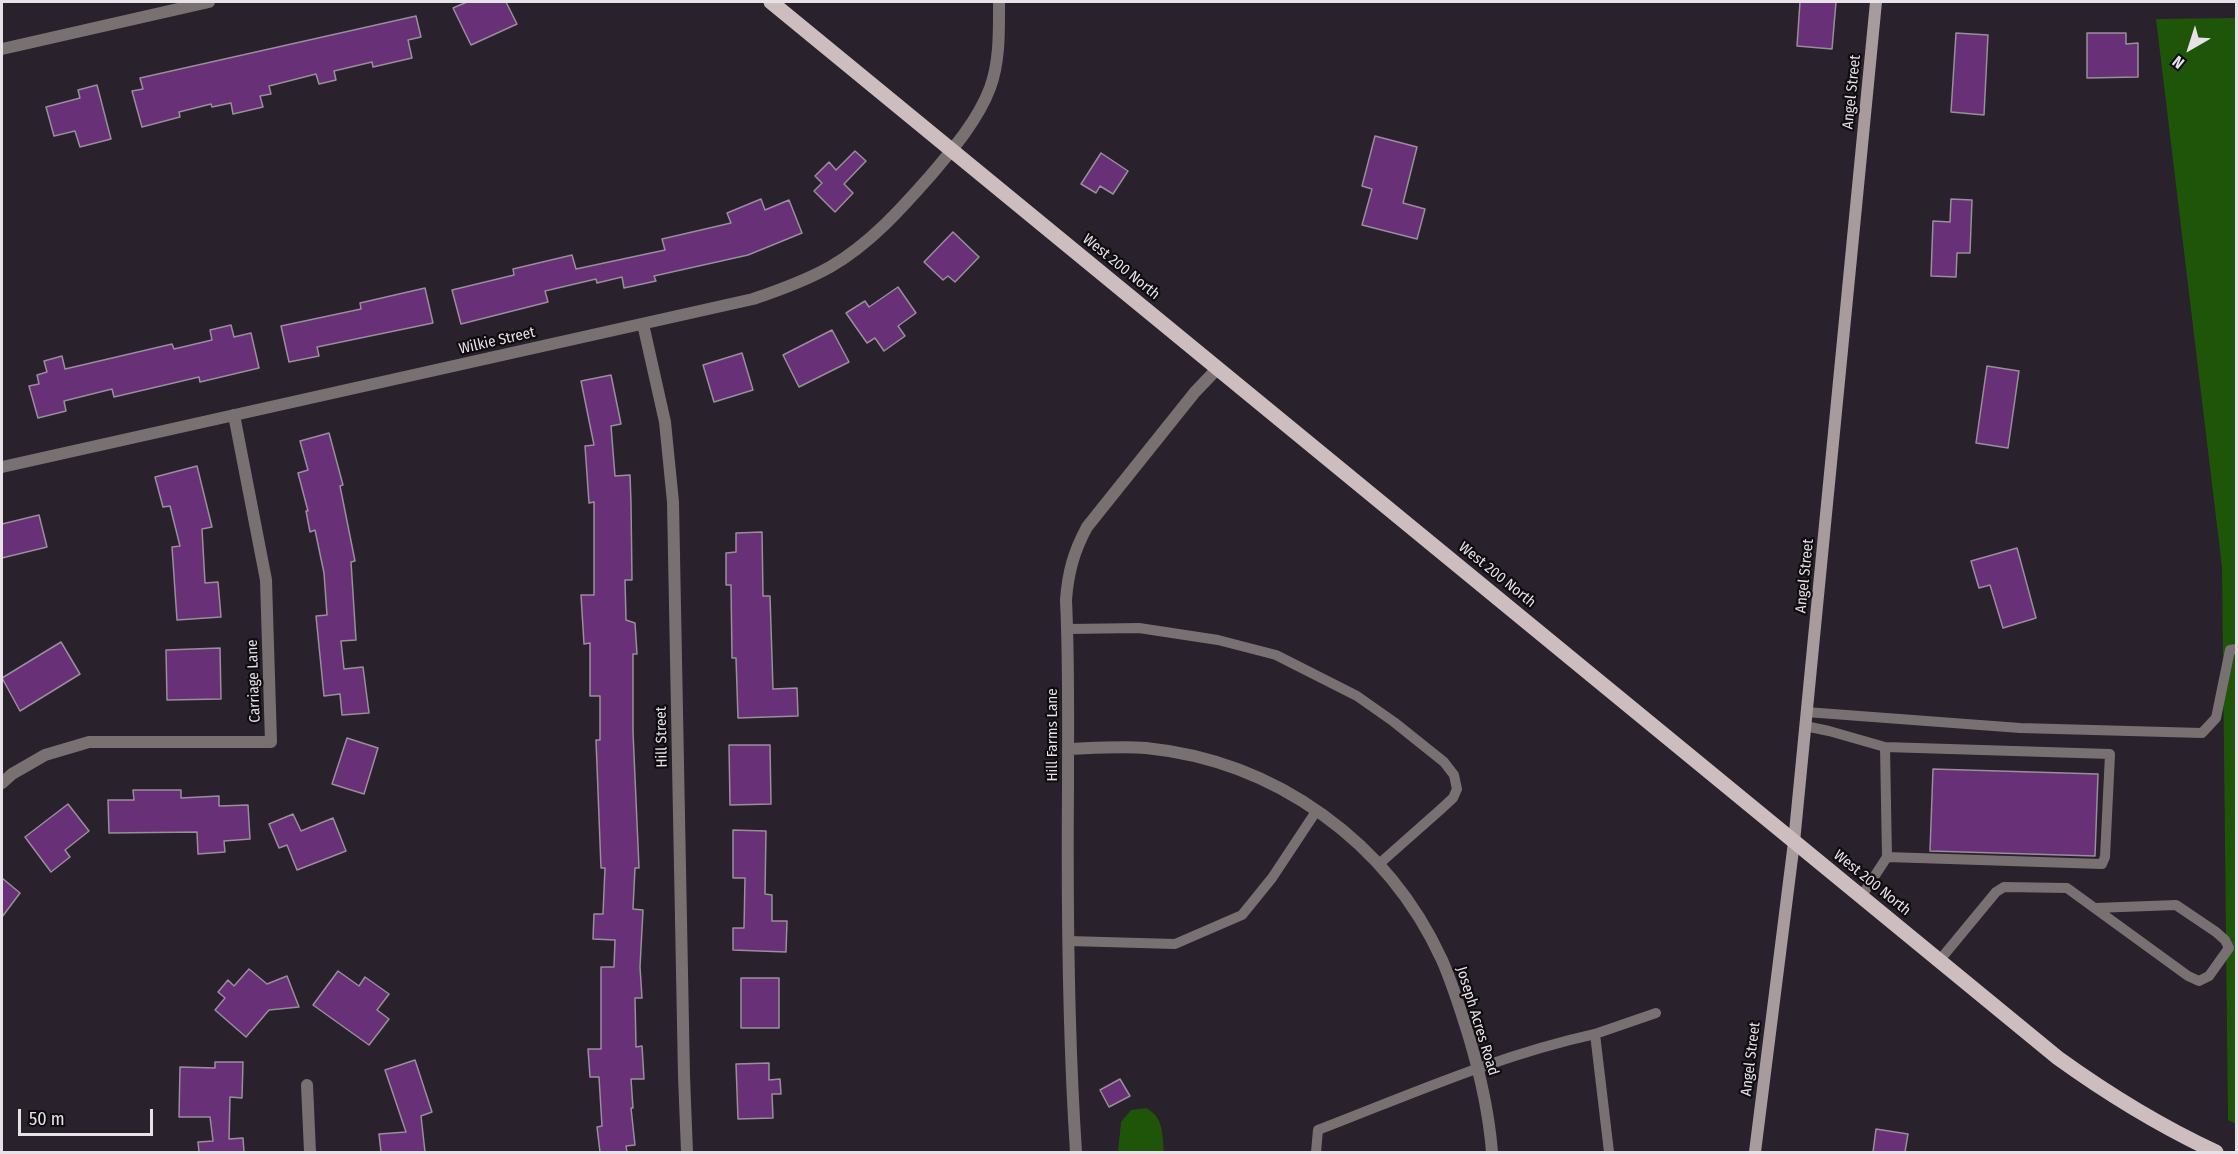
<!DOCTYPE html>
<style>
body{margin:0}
#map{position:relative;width:2238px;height:1154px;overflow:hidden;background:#29212b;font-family:"Fira Sans Condensed",sans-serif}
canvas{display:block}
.frame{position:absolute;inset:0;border:3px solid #e7e1e8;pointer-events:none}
.north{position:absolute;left:2160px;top:18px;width:60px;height:60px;-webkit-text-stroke:4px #0f0c10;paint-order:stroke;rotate:219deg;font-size:16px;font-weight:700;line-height:24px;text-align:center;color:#e7e1e8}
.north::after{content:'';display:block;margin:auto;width:21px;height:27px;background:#e7e1e8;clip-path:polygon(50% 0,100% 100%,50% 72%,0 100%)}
.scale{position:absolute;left:18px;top:1109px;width:135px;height:27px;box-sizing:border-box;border:3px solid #e7e1e8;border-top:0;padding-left:8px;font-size:18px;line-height:21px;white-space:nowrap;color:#e7e1e8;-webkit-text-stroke:4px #0f0c10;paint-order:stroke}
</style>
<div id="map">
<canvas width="2238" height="1154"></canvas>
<div class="frame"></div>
<div class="north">N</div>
<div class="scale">50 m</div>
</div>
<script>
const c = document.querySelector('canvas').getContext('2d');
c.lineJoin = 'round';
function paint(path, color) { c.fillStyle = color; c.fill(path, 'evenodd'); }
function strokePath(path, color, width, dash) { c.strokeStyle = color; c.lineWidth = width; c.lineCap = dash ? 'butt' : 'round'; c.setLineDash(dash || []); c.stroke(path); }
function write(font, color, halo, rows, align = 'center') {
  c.font = font + ' "Fira Sans Condensed",sans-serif'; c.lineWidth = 4.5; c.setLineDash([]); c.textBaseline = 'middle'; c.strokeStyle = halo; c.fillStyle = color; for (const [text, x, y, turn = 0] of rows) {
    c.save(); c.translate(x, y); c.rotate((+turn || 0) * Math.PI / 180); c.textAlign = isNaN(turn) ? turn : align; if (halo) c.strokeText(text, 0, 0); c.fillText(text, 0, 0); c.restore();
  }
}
paint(new Path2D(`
 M 2236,18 L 2236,1124 L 2228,1120 L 2222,567 L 2156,19 Z
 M 1146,1108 C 1164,1117 1162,1134 1164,1152 L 1118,1152 L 1121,1122 L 1131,1110 Z`), '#1f5508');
const building = new Path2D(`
 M 467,2 L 506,2 L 517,24 L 471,45 L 453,8 Z
 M 1800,2 L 1836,2 L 1832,49 L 1797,46 Z
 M 416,16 L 421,37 L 408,40 L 412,58 L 373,67 L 372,62 L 334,71 L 336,80 L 319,84 L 316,74 L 269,86 L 271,94 L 260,96 L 263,107 L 233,114 L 231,103 L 212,107 L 211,104 L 179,112 L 180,117 L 142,127 L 132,91 L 143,89 L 140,78 Z
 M 1956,33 L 1988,35 L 1984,115 L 1951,112 Z
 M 2087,33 L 2126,33 L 2126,44 L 2138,43 L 2138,77 L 2087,78 Z
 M 97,85 L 111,139 L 80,147 L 75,131 L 54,136 L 46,107 L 80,98 L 78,90 Z
 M 1375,136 L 1417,147 L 1403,203 L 1425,209 L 1417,239 L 1362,225 L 1372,189 L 1362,186 Z
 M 855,151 L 866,161 L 844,184 L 853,193 L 835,212 L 814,191 L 822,183 L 815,176 L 829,162 L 836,170 Z
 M 1101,153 L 1128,171 L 1113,194 L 1100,186 L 1096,193 L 1081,184 Z
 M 761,199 L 765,210 L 789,200 L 802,233 L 748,255 L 654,276 L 656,281 L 624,288 L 622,277 L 597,283 L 596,279 L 545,291 L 548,302 L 461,324 L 452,290 L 514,275 L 513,269 L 572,255 L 576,269 L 665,250 L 662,239 L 731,223 L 727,213 Z
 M 1951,199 L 1972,200 L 1970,253 L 1957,253 L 1956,277 L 1931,276 L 1933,221 L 1950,222 Z
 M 953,232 L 979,257 L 955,282 L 948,276 L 943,280 L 924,262 Z
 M 898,287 L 916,313 L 898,326 L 905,336 L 884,351 L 875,338 L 867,343 L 846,313 L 865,301 L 869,307 Z
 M 425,288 L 433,323 L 317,347 L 319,356 L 289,362 L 281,326 L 361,309 L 360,303 Z
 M 231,325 L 234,337 L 251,333 L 259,368 L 200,382 L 199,377 L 114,397 L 112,389 L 64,401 L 66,411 L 38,418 L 29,386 L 39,384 L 37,375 L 47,372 L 44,361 L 62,356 L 65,369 L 172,344 L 174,349 L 212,340 L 210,330 Z
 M 832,330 L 849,362 L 799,387 L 783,355 Z
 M 742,353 L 753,390 L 714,402 L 703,365 Z
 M 1987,366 L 2019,371 L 2008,448 L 1976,443 Z
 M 611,375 L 621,424 L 611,426 L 615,476 L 630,475 L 631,503 L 632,580 L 625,580 L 626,620 L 635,623 L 637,654 L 633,654 L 633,732 L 639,868 L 635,868 L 633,909 L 643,910 L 640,967 L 642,998 L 635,998 L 636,1047 L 642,1046 L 644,1079 L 631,1079 L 633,1108 L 631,1108 L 635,1145 L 626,1146 L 627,1152 L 600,1152 L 597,1127 L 602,1126 L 599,1077 L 590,1077 L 588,1049 L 601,1049 L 601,967 L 614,967 L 615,940 L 593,939 L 594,914 L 603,914 L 605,868 L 601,868 L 596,740 L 600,740 L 600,696 L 590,696 L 590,643 L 584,644 L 581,595 L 594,595 L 594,502 L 589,503 L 585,446 L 594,445 L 581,381 Z
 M 329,433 L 343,485 L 340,486 L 355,561 L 351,562 L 356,640 L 341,641 L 344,669 L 363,667 L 369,713 L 342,715 L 340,694 L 324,696 L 316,616 L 327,615 L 324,573 L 315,530 L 310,532 L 306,511 L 308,511 L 298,473 L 308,470 L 300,441 Z
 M 197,466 L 212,527 L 202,529 L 205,583 L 218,582 L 221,617 L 177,620 L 172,547 L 180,546 L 170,506 L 163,507 L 155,477 Z
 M 39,515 L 47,547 L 2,558 L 2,524 Z
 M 762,532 L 763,596 L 770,596 L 773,689 L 797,688 L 798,716 L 738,718 L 736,658 L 732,658 L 731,585 L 726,585 L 726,553 L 736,552 L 736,533 Z
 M 2017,548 L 2036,618 L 2003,628 L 1990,585 L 1979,588 L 1971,561 Z
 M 61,642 L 80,674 L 20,711 L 2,678 Z
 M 220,648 L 221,699 L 167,700 L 166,650 Z
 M 347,738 L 378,748 L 364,794 L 332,784 Z
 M 729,745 L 770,745 L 771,804 L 730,805 Z
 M 1933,769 L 2098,774 L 2095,856 L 1930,851 Z
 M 133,790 L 181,790 L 181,798 L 219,796 L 219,806 L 248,805 L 250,839 L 224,841 L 225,852 L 198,854 L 197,832 L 109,833 L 108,800 L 134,800 Z
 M 68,804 L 89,831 L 65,850 L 70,857 L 51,872 L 25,837 Z
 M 293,814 L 301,831 L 333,818 L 346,851 L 297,870 L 287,845 L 279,848 L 269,824 Z
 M 733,830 L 766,831 L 765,894 L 772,895 L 772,921 L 787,921 L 786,952 L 733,950 L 733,928 L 744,928 L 745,878 L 733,878 Z
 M 2,878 L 20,893 L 2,917 Z
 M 249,969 L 267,984 L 287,976 L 299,1007 L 269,1010 L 246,1037 L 215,1010 L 225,998 L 218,992 L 228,980 L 234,986 Z
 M 338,971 L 359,986 L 365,977 L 389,994 L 377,1010 L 389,1019 L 369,1045 L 313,1005 Z
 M 741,978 L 779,978 L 779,1028 L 741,1028 Z
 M 415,1060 L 432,1112 L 421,1116 L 425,1152 L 381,1152 L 379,1134 L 406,1132 L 385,1070 Z
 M 215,1062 L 243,1062 L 242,1098 L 230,1097 L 229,1139 L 243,1138 L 244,1152 L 199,1152 L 198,1142 L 213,1141 L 210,1117 L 179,1117 L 180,1067 L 215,1068 Z
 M 769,1063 L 769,1080 L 780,1079 L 781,1094 L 772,1094 L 773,1118 L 738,1119 L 736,1064 Z
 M 1120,1079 L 1130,1096 L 1109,1107 L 1100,1090 Z
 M 1876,1129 L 1908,1134 L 1905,1152 L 1873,1152 Z`);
paint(building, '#683077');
strokePath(building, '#998e9b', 1.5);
strokePath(new Path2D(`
 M 1068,629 L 1139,628 L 1218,640 L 1276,655 L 1357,696 L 1394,722 L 1444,762 L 1454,775 L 1457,789 L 1453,798 L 1440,810 L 1379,864
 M 1806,712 L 2020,728 L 2202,733 L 2216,718 L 2230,650 L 2236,649
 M 1805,726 L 1829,731 L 1885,747
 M 1861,897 L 1887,857 L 2102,864 L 2105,857 L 2110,754 L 1885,747 L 1887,857
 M 1069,941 L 1175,944 L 1242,915 L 1272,878 L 1317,810
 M 1939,961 L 1996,892 L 2004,887 L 2067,888 L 2188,976 L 2199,981 L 2209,976 L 2229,948 L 2225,940 L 2216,932 L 2176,905 L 2095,908
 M 1595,1034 L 1656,1013
 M 1316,1152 L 1318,1130 C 1409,1095 1499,1055 1595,1034 L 1609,1152`), '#787071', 10);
strokePath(new Path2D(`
 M 2,49 L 209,2
 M 643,324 L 665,422 L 673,502 L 684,1076 L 687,1152
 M 2,467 L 753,299 C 780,290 805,281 830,267 C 870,244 901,209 931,175 C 953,149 978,120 990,88 C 1000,61 999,30 999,2
 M 1069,749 C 1095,748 1121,746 1146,748 C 1276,761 1388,842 1442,960 C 1453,985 1461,1011 1469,1037 C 1480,1074 1489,1114 1492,1152
 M 2,783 L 12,774 L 45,755 L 89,742 L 271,742 L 266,580 L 234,415
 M 307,1085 L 310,1152
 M 1076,1152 C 1068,1031 1067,908 1068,787 C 1068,725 1069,662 1066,600 C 1068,572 1074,551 1087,527 L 1195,392 L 1217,369`), '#787071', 12);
strokePath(new Path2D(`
 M 1755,1152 L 1794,842 L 1876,2`), '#a89b9d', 12);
strokePath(new Path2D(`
 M 771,2 L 2058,1058 C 2108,1094 2160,1126 2216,1152`), '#cdbdbf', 15);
write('15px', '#e7e1e8', '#0f0c10', [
 ["Angel Street",1852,92,-84],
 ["West 200 North",1121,267,39],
 ["Wilkie Street",497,341,-13],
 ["West 200 North",1497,575,39],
 ["Angel Street",1805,576,-84],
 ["Carriage Lane",254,681,-92],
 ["Hill Farms Lane",1053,735,-90],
 ["Hill Street",662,737,-91],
 ["West 200 North",1872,883,39],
 ["Joseph Acres Road",1477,1021,73],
 ["Angel Street",1751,1059,-83]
]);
</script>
